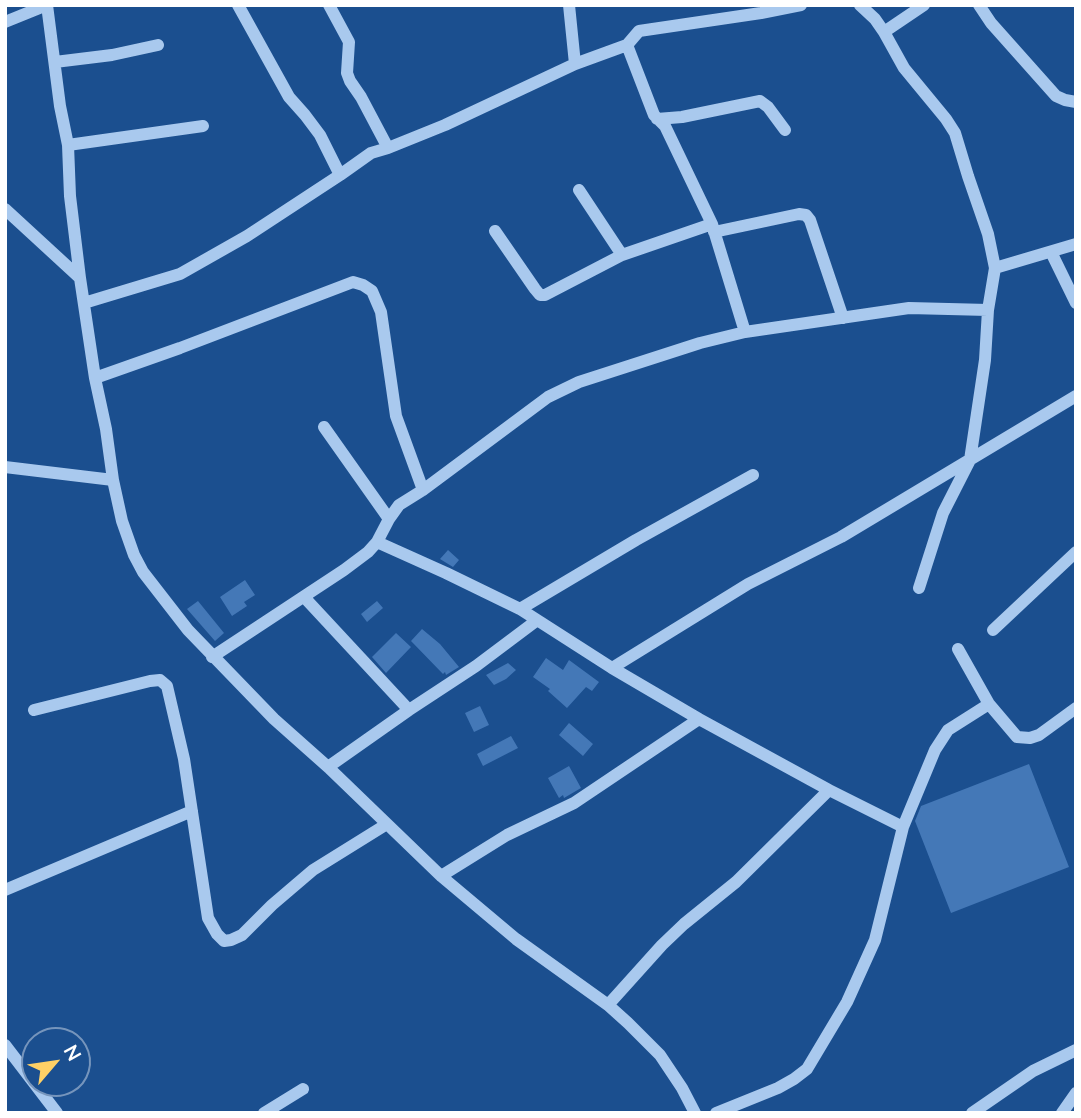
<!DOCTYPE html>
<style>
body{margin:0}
#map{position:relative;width:1081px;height:1118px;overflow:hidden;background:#1b4f8f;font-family:Lato,sans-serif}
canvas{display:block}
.frame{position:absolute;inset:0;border:7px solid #fff;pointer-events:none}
.north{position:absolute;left:21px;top:1027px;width:70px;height:70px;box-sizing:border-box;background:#1b4f8f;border:2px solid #7695bc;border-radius:50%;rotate:61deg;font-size:19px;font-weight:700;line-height:28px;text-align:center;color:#fff}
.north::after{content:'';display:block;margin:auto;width:24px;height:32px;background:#ffd166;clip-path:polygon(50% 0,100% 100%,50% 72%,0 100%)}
</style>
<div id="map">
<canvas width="1081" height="1118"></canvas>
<div class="frame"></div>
<div class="north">N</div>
</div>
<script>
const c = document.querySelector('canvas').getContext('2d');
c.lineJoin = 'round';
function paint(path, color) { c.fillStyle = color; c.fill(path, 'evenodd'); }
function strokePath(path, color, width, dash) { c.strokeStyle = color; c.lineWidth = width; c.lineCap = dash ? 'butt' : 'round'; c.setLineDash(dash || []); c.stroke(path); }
paint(new Path2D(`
 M 448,550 L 459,560 L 453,567 L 440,559 Z
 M 245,580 L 255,595 L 244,602 L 247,606 L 232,616 L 220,597 Z
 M 198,601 L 224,633 L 215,641 L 187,609 Z
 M 377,601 L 383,608 L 367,622 L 361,614 Z
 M 422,629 L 440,644 L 459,667 L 446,675 L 445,672 L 443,674 L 411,641 Z
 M 396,633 L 411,647 L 386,673 L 372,657 Z
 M 546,658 L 563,670 L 569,660 L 599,682 L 592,691 L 586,687 L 567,708 L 548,691 L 550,689 L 533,677 Z
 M 508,663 L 516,670 L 506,679 L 494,685 L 486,675 Z
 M 480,706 L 489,725 L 474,732 L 465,713 Z
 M 569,723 L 593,744 L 583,756 L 559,735 Z
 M 511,736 L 518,748 L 483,766 L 477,754 Z
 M 1029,764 L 1069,867 L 951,913 L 915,821 L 921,806 Z
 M 569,766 L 581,788 L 564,798 L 563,795 L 559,798 L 548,778 Z`), '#4478b7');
strokePath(new Path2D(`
 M 47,5 L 60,106 L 68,145 L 70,196 L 80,278 L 95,378 L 106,429 L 113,480 L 122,521 L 134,555 L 143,572 L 188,630 L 274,719 L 328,767 L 441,876 L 516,939 L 608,1005 L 628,1023 L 660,1055 L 682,1088 L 695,1113
 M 238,5 L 289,97 L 305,115 L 320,135 L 340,175
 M 329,5 L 349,42 L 347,73 L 350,81 L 361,97 L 388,148
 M 569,5 L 575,64
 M 860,5 L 875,19 L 884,32 L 904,68 L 946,119 L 955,133 L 968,176 L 988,234 L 995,268 L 988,310 L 985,360 L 970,460 L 943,513 L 919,588
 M 979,5 L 991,23 L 1056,96 L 1065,100 L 1076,102
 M 5,22 L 47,5
 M 884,32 L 924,5
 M 627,45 L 654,115 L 665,126 L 712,224 L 745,332
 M 55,62 L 112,55 L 158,45
 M 657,119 L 682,117 L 760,101 L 768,107 L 785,130
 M 68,145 L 203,126
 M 579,190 L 622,255
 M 5,209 L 80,278
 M 495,231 L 535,289 L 540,295 L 545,295 L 622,255 L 712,224
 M 714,232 L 799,214 L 806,215 L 810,220 L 843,318
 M 1051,252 L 1076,303
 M 995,268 L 1076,244
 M 84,303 L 180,274 L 247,236 L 340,175 L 371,153 L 388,148 L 445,125 L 575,64 L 627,45 L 639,31 L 761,13 L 801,5
 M 95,378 L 180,348 L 353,282 L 363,285 L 372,291 L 381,312 L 396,416 L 423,490
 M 324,427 L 389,519
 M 5,467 L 113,480
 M 377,542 L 446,573 L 520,609 L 612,668 L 699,719 L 829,790 L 903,827
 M 304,597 L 409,710
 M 520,609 L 636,540 L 753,475
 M 993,630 L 1076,552
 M 958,649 L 989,704 L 1017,737 L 1030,738 L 1039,735 L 1076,708
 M 212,657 L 344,570 L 368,552 L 377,542 L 389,519 L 399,505 L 423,490 L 548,397 L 579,382 L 700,343 L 745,332 L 909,308 L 988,310
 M 612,668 L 748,584 L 841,537 L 1076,396
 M 34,710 L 150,681 L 160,680 L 167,686 L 184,759 L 208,918 L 217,934 L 224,941 L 231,940 L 242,935 L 272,905 L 313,870 L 387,824
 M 328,767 L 409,710 L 476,666 L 536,621
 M 441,876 L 507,835 L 574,803 L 699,719
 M 5,890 L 192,811
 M 608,1005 L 662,945 L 684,924 L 736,882 L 829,790
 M 5,1045 L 57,1113
 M 264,1113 L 303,1089
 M 716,1113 L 778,1088 L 794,1079 L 807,1069 L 847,1002 L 875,940 L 903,827 L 935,750 L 948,730 L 989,704
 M 972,1113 L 1033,1071 L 1076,1050
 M 1062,1113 L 1076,1093`), '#a9c9ee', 12);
</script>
